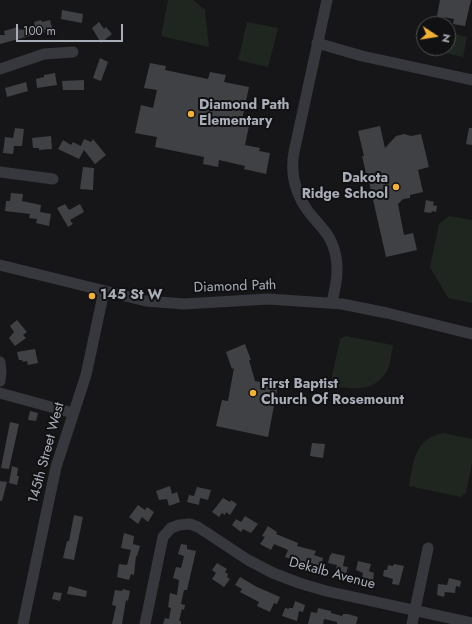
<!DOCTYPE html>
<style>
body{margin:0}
#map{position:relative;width:472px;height:624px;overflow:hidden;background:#161618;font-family:Jost,sans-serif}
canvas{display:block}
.north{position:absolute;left:416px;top:16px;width:40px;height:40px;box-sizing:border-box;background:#111113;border:1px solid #4d4f55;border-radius:50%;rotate:102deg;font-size:11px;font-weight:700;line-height:16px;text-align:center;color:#a8adb8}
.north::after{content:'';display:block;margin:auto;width:14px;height:18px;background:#f2b134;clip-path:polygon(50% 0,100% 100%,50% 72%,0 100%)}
.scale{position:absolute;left:16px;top:24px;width:107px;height:18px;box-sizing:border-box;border:2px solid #a8adb8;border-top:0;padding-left:5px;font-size:12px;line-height:14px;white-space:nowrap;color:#a8adb8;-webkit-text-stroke:3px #111113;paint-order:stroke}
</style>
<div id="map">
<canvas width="472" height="624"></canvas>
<div class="north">N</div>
<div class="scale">100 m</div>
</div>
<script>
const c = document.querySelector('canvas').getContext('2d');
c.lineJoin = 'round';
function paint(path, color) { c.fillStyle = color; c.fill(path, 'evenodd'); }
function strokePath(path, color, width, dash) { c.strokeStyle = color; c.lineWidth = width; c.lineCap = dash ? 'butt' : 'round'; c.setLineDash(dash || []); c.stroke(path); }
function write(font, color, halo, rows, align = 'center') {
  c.font = font + ' Jost,sans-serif'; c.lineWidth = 4; c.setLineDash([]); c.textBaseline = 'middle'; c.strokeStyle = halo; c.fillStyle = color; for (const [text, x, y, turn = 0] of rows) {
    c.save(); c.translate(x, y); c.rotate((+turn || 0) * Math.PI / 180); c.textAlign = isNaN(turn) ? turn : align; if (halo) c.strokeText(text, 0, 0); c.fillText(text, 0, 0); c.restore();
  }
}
paint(new Path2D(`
 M 168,0 L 193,0 L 205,10 L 209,47 L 161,36 Z
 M 247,22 L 278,28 L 268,67 L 238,60 Z
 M 448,32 L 467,37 L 463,57 L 440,52 L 441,48 L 448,48 Z
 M 449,216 L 472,220 L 472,303 L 448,298 L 430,267 L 439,224 Z
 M 346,336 L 393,345 C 392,352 391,359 389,366 C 378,393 354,390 330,385 L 340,339 Z
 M 443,433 L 472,439 L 472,464 L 466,493 L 461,497 L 409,486 C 414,461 414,439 443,433 Z`), '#1e261f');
paint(new Path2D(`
 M 440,0 L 471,0 L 465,26 L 453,24 L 454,19 L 437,16 Z
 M 62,10 L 83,14 L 82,23 L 61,19 Z
 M 41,20 L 42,22 L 50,20 L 52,28 L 44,30 L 45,32 L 0,44 L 0,35 L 5,35 L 4,31 L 18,27 L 19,30 L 35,26 L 34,22 Z
 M 99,22 L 104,29 L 106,27 L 112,34 L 101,43 L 92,28 Z
 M 100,58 L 108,62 L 101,81 L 93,78 Z
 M 150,63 L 166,66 L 165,70 L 208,79 L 210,72 L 226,75 L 224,82 L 249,87 L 242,120 L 250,121 L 245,145 L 260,148 L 259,151 L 270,153 L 266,174 L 244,169 L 245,166 L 219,160 L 218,167 L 203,164 L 204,157 L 155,147 L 157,137 L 135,133 L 141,105 L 153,108 L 157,90 L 144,88 Z
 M 55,73 L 57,85 L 37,88 L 36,79 L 44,77 L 44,75 Z
 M 84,80 L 84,90 L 63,90 L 62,81 Z
 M 26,82 L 28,91 L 7,97 L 5,88 Z
 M 380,126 L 385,148 L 396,136 L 404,134 L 411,136 L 421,134 L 429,167 L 418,170 L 423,192 L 410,195 L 410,198 L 403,199 L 398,204 L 404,235 L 413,233 L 417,250 L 386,257 L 369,182 L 368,182 L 362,156 L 364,156 L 358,131 Z
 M 15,128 L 24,129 L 22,146 L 14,146 L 13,154 L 3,153 L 5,137 L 13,138 Z
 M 469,128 L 472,128 L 472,145 L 466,144 Z
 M 51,136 L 52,149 L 39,150 L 39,148 L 33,148 L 32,138 Z
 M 84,139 L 91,142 L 93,139 L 106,155 L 95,164 L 84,150 L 79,159 L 58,149 L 63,140 L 71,145 L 73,142 L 81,146 Z
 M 83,167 L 94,168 L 93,190 L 80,189 Z
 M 11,193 L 23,194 L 22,201 L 41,205 L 40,212 L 51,214 L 49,226 L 36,223 L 37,219 L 29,218 L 30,214 L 5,211 L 6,201 L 10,201 Z
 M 426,200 L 434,202 L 433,205 L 437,206 L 436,212 L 432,211 L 431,213 L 424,212 Z
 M 65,204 L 69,210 L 80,204 L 84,212 L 70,220 L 73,224 L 68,227 L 57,208 Z
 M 17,320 L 27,332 L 23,335 L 26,338 L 15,346 L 9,338 L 14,332 L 10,326 Z
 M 245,344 L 251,360 L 249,360 L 255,381 L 278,385 L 268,437 L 216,426 L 222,400 L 228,401 L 234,368 L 232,369 L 226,352 Z
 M 35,349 L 38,363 L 28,365 L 27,361 L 23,362 L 22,360 L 19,360 L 17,352 Z
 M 30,411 L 38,413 L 36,421 L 28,420 Z
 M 10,422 L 19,424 L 9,469 L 1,468 Z
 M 312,443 L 325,444 L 323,458 L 310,456 Z
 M 12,466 L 18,468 L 17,476 L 19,476 L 17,485 L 9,483 Z
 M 0,481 L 7,482 L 2,501 L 0,501 Z
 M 170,486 L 172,494 L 177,492 L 180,502 L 169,506 L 167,499 L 159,500 L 156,491 Z
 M 197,487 L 211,490 L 208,500 L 200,498 L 199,505 L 187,502 L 189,495 L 194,496 Z
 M 223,498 L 230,502 L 231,500 L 237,504 L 230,515 L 226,512 L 225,515 L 222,513 L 219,517 L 212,512 Z
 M 138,505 L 145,510 L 147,507 L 154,512 L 148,522 L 142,517 L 138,524 L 129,517 Z
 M 74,515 L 83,517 L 74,560 L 63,558 L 67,541 L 69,541 Z
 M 245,516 L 258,524 L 251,533 L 243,529 L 241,532 L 232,525 L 236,519 L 241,522 Z
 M 268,526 L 277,532 L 276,534 L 298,543 L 297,546 L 316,551 L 314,555 L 323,558 L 321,567 L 311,564 L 311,566 L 285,557 L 288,550 L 274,544 L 271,550 L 260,544 L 265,537 L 262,536 Z
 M 124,533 L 134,536 L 133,544 L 140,546 L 137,556 L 136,556 L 134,575 L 131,574 L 129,580 L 117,577 L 119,564 L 127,565 L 131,550 L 121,548 Z
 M 181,544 L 187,545 L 187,549 L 196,551 L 187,590 L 184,590 L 181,604 L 185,605 L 184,610 L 182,609 L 179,621 L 181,621 L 181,624 L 163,624 L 165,618 L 169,619 L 171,608 L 168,607 L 170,593 L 177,595 L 179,580 L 173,578 L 176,567 L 181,568 L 184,556 L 178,554 Z
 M 332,553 L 345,556 L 343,566 L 348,567 L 346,574 L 335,572 L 337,565 L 328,563 L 330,555 L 331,555 Z
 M 358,561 L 371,564 L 369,571 L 374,573 L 373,580 L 362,578 L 363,573 L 356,570 Z
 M 217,563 L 227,569 L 225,572 L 228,574 L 227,577 L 230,579 L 224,587 L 212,579 L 216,573 L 212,570 Z
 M 394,564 L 404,566 L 399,585 L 392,584 L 393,579 L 383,576 L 384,570 L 387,570 L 388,565 L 393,566 Z
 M 240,577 L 257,587 L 280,597 L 277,604 L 274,603 L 270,612 L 257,606 L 259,602 L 240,592 L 242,589 L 235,585 Z
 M 449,578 L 461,581 L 460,587 L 456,586 L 455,593 L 445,592 L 444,597 L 437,595 L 438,584 L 447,585 Z
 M 69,586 L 87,591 L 86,597 L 67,594 Z
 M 123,589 L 130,591 L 128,601 L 126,600 L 122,624 L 112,624 L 116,606 L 112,605 L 115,590 L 122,591 Z
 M 54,592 L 62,593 L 60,601 L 52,599 Z
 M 295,601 L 305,605 L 303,612 L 299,611 L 297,621 L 282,616 L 285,608 L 289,609 L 289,608 L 293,608 Z
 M 318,608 L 331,611 L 331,613 L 342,616 L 343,614 L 348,614 L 358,617 L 356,624 L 337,624 L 337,622 L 324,619 L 323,624 L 308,624 L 311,612 L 317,613 Z`), '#404145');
strokePath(new Path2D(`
 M 327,0 L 294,152 C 290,174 295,193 308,211 C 320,227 332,234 336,257 C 339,273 335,288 332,303
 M 317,43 L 362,56 L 472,80
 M 0,69 L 44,54 L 73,52
 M 0,172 L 53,179
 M 0,265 L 146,301 L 184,304 L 268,299 L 342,304 L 387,313 L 472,334
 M 0,362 L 1,371 L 0,381
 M 0,393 L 73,413
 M 23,624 L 56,467 L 86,375 L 104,291
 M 145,624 L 163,537 L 171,528 L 179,525 L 190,524 L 198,527 L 248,560 L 273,573 L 299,583 L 326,591 L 472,623
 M 412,624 L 428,548`), '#37383d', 11);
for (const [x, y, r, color] of [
 [191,114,4,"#f2b134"],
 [396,187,4,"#f2b134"],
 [92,296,4,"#f2b134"],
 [253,393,4,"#f2b134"]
]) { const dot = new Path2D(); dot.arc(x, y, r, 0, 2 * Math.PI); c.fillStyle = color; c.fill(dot); strokePath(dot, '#111113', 1.5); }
write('bold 14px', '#a8adb8', '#111113', [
 ["Diamond Path",199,106],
 ["Elementary",199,122],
 ["Dakota",388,179,"right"],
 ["Ridge School",388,195,"right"],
 ["145 St W",100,296],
 ["First Baptist",261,385],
 ["Church Of Rosemount",261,401]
], 'left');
write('14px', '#a8adb8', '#111113', [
 ["Diamond Path",235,287,-2],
 ["145th Street West",47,453,-75],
 ["Dekalb Avenue",332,574,15]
]);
</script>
